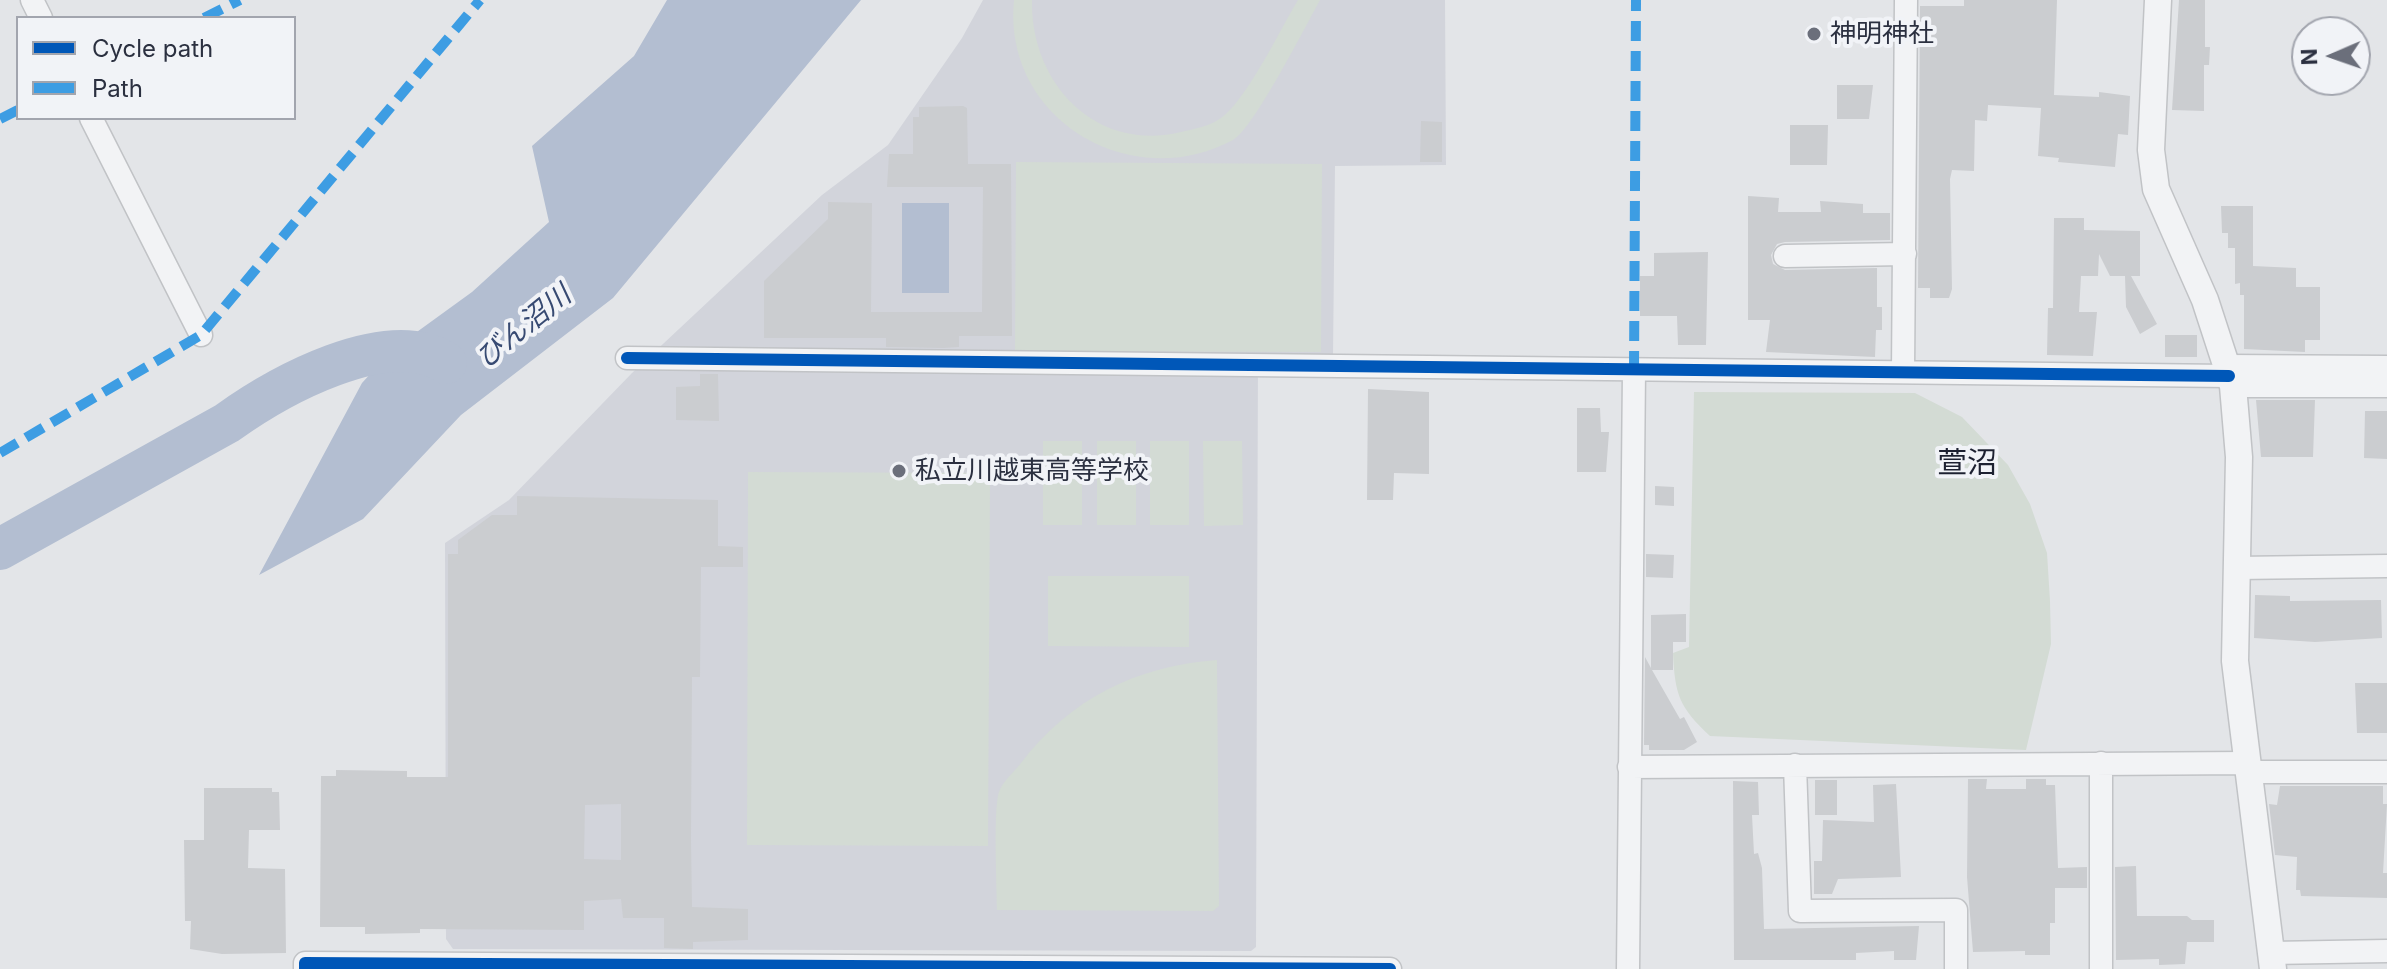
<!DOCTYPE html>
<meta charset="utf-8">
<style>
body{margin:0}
#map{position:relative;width:2387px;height:969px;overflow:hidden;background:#e3e5e8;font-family:Inter,sans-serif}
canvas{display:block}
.legend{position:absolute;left:16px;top:16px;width:280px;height:104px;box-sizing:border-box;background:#f1f3f7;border:2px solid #a2a5ae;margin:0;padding:10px 14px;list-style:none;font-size:24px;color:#2b3040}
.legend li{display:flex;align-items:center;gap:16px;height:40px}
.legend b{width:40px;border:2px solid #a2a5ae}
.north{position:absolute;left:2291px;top:16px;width:80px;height:80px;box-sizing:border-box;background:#f1f3f7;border:2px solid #a2a5ae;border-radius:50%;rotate:268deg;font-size:22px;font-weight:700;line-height:32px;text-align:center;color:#2b3040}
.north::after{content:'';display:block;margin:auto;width:28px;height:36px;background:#6b6f7b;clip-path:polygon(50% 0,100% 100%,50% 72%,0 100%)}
</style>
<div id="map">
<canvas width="2387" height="969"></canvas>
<ul class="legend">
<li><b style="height:10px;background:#0057b8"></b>Cycle path</li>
<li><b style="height:10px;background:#3d9de3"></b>Path</li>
</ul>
<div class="north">N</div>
</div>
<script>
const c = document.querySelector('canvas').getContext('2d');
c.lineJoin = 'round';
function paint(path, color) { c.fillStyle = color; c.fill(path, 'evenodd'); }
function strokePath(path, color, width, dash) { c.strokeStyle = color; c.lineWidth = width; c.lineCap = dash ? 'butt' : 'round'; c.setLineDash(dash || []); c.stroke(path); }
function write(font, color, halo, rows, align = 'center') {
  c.font = font + ' Inter,"Noto Sans JP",sans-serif'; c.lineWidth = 8; c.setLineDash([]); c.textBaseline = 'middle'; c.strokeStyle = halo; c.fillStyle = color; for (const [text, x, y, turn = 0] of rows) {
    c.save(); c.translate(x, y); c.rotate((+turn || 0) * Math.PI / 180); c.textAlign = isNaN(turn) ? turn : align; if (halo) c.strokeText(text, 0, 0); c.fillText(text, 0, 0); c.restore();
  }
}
paint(new Path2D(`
 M 983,0 L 1445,0 L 1446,165 L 1335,166 L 1333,356 L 1258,355 L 1256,947 L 1251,951 L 453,949 L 446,939 L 445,543 L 509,500 L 632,373 L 822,195 L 888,145 L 962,38 Z`), '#d2d4db');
paint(new Path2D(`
 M 1014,0 L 1032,0 C 1030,82 1095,153 1181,132 C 1194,129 1210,126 1221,118 C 1246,101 1281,28 1298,0 L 1320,0 C 1305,27 1254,128 1233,140 C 1131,195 1002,119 1014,0 Z
 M 1016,162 L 1322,164 L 1321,352 L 1015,351 Z
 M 1694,392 L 1915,393 L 1962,417 L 2008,465 L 2030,504 L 2047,553 L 2050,601 L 2051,644 L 2026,750 L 1710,736 C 1679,707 1675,695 1673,653 L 1689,647 Z
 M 1043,441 L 1082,441 L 1082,525 L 1043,525 Z
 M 1097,441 L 1136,441 L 1136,525 L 1097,525 Z
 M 1150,441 L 1189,441 L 1189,525 L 1150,525 Z
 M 1203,441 L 1242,441 L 1243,525 L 1204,526 Z
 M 748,472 L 990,473 L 988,846 L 747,845 Z
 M 1048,576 L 1189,576 L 1189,647 L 1048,646 Z
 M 1217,660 L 1219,906 L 1213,911 L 997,910 C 997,886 993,810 999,792 C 1002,782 1015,771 1021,763 C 1070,699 1136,666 1217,660 Z`), '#d3dbd4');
paint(new Path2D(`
 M 667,0 L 861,0 L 613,298 L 461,415 L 363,519 L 259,575 L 362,383 L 392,350 L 472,292 L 549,222 L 532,146 L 634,56 Z
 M 902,203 L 949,203 L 949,293 L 902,293 Z`), '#b3bed1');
strokePath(new Path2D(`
 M 0,549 L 227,423 C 277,387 387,325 446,363`), '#b3bed1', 42);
paint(new Path2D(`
 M 1964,0 L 2057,0 L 2054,95 L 2099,97 L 2099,92 L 2130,96 L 2128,135 L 2118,134 L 2115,167 L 2058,162 L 2059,158 L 2038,156 L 2041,108 L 1988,105 L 1987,121 L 1975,120 L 1974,171 L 1952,170 L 1950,179 L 1952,289 L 1949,298 L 1930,298 L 1930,288 L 1918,288 L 1920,6 L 1964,6 Z
 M 2179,0 L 2205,0 L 2205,47 L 2210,47 L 2209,65 L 2204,65 L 2204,111 L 2172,110 Z
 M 1837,85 L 1873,85 L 1869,119 L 1837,119 Z
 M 963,106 L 967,108 L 968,164 L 1011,164 L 1012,336 L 959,336 L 959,347 L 943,348 L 886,347 L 886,338 L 764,338 L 764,281 L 828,219 L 828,202 L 872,203 L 871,312 L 982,312 L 983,187 L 887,187 L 889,154 L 913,154 L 913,117 L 919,117 L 919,107 Z
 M 1421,121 L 1442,122 L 1442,162 L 1420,162 Z
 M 1790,125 L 1828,125 L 1827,165 L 1790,165 Z
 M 1748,196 L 1779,198 L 1778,212 L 1821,212 L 1820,201 L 1863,204 L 1863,213 L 1890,213 L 1890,240 L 1785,242 L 1777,244 L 1771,255 L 1773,264 L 1785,270 L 1877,268 L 1877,307 L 1882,307 L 1882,330 L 1876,330 L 1875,357 L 1766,352 L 1770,320 L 1748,320 Z
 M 2221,206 L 2253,206 L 2253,266 L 2296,268 L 2296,287 L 2320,287 L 2320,340 L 2305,340 L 2305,352 L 2244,349 L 2244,295 L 2240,295 L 2240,283 L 2235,284 L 2235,248 L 2228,248 L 2228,233 L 2222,233 Z
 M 2054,218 L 2084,218 L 2084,230 L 2140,231 L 2140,276 L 2131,276 L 2157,324 L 2140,334 L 2126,307 L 2125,276 L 2110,276 L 2099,254 L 2098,276 L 2081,276 L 2079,312 L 2097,312 L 2093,356 L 2047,355 L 2048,308 L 2053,308 Z
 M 1708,252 L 1706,345 L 1678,345 L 1677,316 L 1640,316 L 1640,276 L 1654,276 L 1654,253 Z
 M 2165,335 L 2197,335 L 2197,357 L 2165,357 Z
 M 700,374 L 718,374 L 719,421 L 676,420 L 676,387 L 700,386 Z
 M 1368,389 L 1429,392 L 1429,474 L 1394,473 L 1393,500 L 1367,500 Z
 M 2256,400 L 2315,400 L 2313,457 L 2261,457 Z
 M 1577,408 L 1600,408 L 1601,432 L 1609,432 L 1606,472 L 1577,472 Z
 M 2365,411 L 2387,411 L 2387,459 L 2364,458 Z
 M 1655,486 L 1674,487 L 1674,506 L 1655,505 Z
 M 517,496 L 718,500 L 718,546 L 743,547 L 743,567 L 701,567 L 700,677 L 692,677 L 691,839 L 692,907 L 748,909 L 748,940 L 693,942 L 693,949 L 664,948 L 664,918 L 623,918 L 621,899 L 584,901 L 584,930 L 420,929 L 420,933 L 365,934 L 365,927 L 320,927 L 321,776 L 336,776 L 336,770 L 407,771 L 407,777 L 448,777 L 448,554 L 458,554 L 458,540 L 492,515 L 517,515 ZM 621,804 L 621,860 L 584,859 L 585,805 Z
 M 1646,554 L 1674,555 L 1673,578 L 1646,577 Z
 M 2255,595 L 2290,596 L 2290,601 L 2381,600 L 2382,638 L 2315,642 L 2254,638 Z
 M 1686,614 L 1686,642 L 1673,642 L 1673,670 L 1652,670 L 1680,719 L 1684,717 L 1697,742 L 1684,750 L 1649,750 L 1649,745 L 1644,745 L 1645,657 L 1651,668 L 1651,615 Z
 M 2355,683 L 2387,683 L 2387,733 L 2357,733 Z
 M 1968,779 L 1987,779 L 1986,789 L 2026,789 L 2026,779 L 2046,779 L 2046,785 L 2055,785 L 2058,868 L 2087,867 L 2087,888 L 2055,888 L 2055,923 L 2050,923 L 2050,955 L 2025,955 L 2025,951 L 1973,952 L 1967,877 Z
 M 1815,780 L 1837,780 L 1837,815 L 1815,815 Z
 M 1733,781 L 1758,782 L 1759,815 L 1752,815 L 1754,854 L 1758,853 L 1762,868 L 1764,929 L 1919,926 L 1916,960 L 1894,960 L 1894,951 L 1856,953 L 1856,960 L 1734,960 Z
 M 1896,784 L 1901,877 L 1838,879 L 1832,894 L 1814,894 L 1814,861 L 1822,861 L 1823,820 L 1874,822 L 1873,785 Z
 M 2280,786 L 2383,786 L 2383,804 L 2387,804 L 2383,873 L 2387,873 L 2387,898 L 2301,896 L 2300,890 L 2296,890 L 2297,857 L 2275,855 L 2269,804 L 2277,805 Z
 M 204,788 L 272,788 L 272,792 L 279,792 L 280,830 L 249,830 L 248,868 L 285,869 L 286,953 L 222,954 L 190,949 L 191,921 L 185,921 L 184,840 L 204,840 Z
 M 2136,866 L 2137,916 L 2187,916 L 2192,920 L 2214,920 L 2214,942 L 2187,942 L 2185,964 L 2159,965 L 2159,959 L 2116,960 L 2115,867 Z`), '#cbcdd0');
const minor = new Path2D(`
 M 32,0 L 41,18
 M 91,118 L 201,335
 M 1785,256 L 1905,254
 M 627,358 L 2229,376
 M 2226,366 L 2387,367
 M 1903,372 L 1906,0
 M 2233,386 L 2387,386
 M 2237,568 L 2387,566
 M 1795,765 L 1800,911 L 1956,910 L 1956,969
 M 1629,767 L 2248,763
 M 2249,772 L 2387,772
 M 2271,953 L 2387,951
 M 305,969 L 305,963 L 1390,969
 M 1628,969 L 1634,371
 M 2101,969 L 2101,763`);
const tertiary = new Path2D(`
 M 2158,0 L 2151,150 L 2156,189 L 2205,300 L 2233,386 L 2239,457 L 2235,661 L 2273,969`);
strokePath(minor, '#c1c3c6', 25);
strokePath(tertiary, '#c1c3c6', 29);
strokePath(minor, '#f2f3f5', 22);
strokePath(tertiary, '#f2f3f5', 26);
strokePath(new Path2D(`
 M 204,18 L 240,0
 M 0,119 L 18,110
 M 1634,371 L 1636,0
 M 0,453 L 201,335 L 480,0`), '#3d9de3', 10, [20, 10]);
strokePath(new Path2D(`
 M 627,358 L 2229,376
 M 305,969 L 305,963 L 1390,969`), '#0057b8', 12);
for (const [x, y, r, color] of [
 [1814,34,8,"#6b6f7b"],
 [899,471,8,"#6b6f7b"]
]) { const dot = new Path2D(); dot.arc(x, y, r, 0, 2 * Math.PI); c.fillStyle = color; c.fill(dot); strokePath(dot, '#f1f3f7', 3); }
write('26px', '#2b3040', '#f1f3f7', [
 ["神明神社",1830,34],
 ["私立川越東高等学校",915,471]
], 'left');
write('italic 28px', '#374a72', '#f1f3f7', [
 ["びん沼川",524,327,-39]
]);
write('30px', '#1d2131', '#f1f3f7', [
 ["萱沼",1967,464]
]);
</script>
